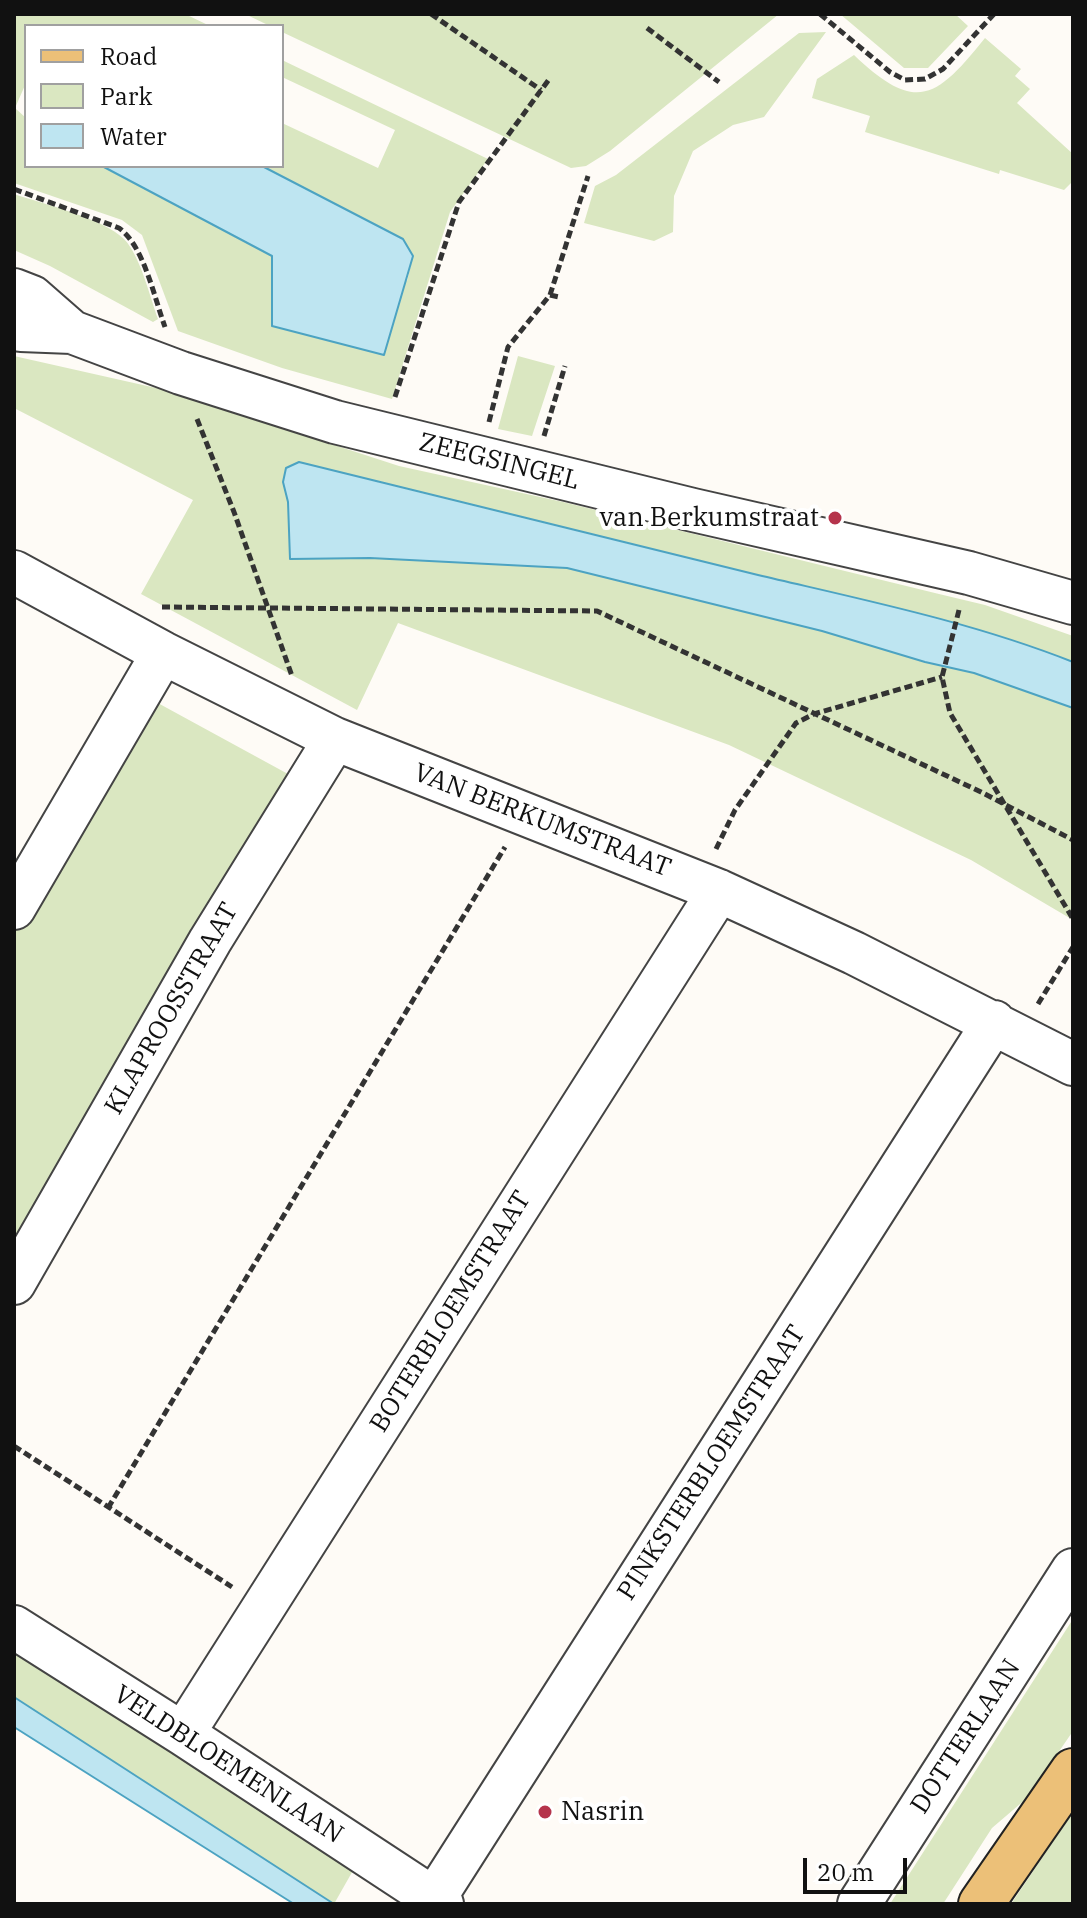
<!DOCTYPE html>
<style>
body{margin:0}
#map{position:relative;width:1087px;height:1918px;overflow:hidden;background:#fefbf6;font-family:"IBM Plex Serif",serif}
canvas{display:block}
.frame{position:absolute;inset:0;border:16px solid #111;pointer-events:none}
.legend{position:absolute;left:24px;top:24px;width:260px;height:144px;box-sizing:border-box;background:#fff;border:2px solid #a0a0a0;margin:0;padding:10px 14px;list-style:none;font-size:24px;color:#111}
.legend li{display:flex;align-items:center;gap:16px;height:40px}
.legend b{width:40px;border:2px solid #a0a0a0}
.scale{position:absolute;left:803px;top:1858px;width:104px;height:36px;box-sizing:border-box;border:4px solid #111;border-top:0;padding-left:10px;font-size:24px;line-height:28px;white-space:nowrap;color:#111;-webkit-text-stroke:6px #fff;paint-order:stroke}
</style>
<div id="map">
<canvas width="1087" height="1918"></canvas>
<div class="frame"></div>
<ul class="legend">
<li><b style="height:10px;background:#ecc078"></b>Road</li>
<li><b style="height:22px;background:#dae7c1"></b>Park</li>
<li><b style="height:22px;background:#bee5f1"></b>Water</li>
</ul>
<div class="scale">20 m</div>
</div>
<script>
const c = document.querySelector('canvas').getContext('2d');
c.lineJoin = 'round';
function paint(path, color) { c.fillStyle = color; c.fill(path, 'evenodd'); }
function strokePath(path, color, width, dash) { c.strokeStyle = color; c.lineWidth = width; c.lineCap = dash ? 'butt' : 'round'; c.setLineDash(dash || []); c.stroke(path); }
function write(font, color, halo, rows, align = 'center') {
  c.font = font + ' "IBM Plex Serif",serif'; c.lineWidth = 8; c.setLineDash([]); c.textBaseline = 'middle'; c.strokeStyle = halo; c.fillStyle = color; for (const [text, x, y, turn = 0] of rows) {
    c.save(); c.translate(x, y); c.rotate((+turn || 0) * Math.PI / 180); c.textAlign = isNaN(turn) ? turn : align; if (halo) c.strokeText(text, 0, 0); c.fillText(text, 0, 0); c.restore();
  }
}
paint(new Path2D(`
 M 14,14 L 185,14 L 210,26 L 26,26 L 26,83 L 15,108 L 26,118 L 26,166 L 102,166 L 272,256 L 407,281 L 413,256 L 403,239 L 262,166 L 282,166 L 282,123 L 378,168 L 395,130 L 282,77 L 282,60 L 488,159 L 450,212 L 392,399 L 282,368 L 178,331 L 142,235 L 122,220 L 14,183 Z
 M 245,14 L 779,14 L 610,151 L 586,166 L 571,168 L 282,32 L 282,26 L 270,26 Z
 M 840,14 L 955,14 L 968,26 L 928,68 L 904,68 Z
 M 826,32 L 764,117 L 733,125 L 693,151 L 674,196 L 673,232 L 654,241 L 584,223 L 595,186 L 616,175 L 799,33 Z
 M 985,38 L 1021,69 L 1015,76 L 1030,89 L 1017,103 L 1073,154 L 1073,181 L 1064,190 L 1000,170 L 999,174 L 865,132 L 870,116 L 812,98 L 817,79 L 854,55 C 916,114 936,99 985,38 Z
 M 14,194 C 43,204 103,218 124,239 C 140,255 150,297 158,319 L 153,322 L 50,266 L 14,250 Z
 M 14,356 L 165,390 L 399,466 L 563,502 L 939,594 L 985,605 L 1073,636 L 1073,662 C 972,622 864,600 758,575 C 605,538 452,502 300,462 L 286,468 L 283,482 L 288,502 L 291,559 L 370,558 L 567,568 L 822,631 L 925,662 L 974,673 L 1073,708 L 1073,920 L 971,860 L 729,745 L 398,623 L 357,710 L 141,594 L 193,500 L 14,408 Z
 M 518,356 L 555,366 L 532,436 L 498,429 Z
 M 145,696 L 288,774 L 288,780 L 14,1266 L 14,930 Z
 M 1073,1619 L 1073,1731 L 1027,1798 L 992,1828 L 943,1904 L 890,1904 Z
 M 14,1648 L 355,1867 L 334,1904 L 14,1697 Z
 M 1073,1812 L 1073,1904 L 1011,1904 Z`), '#dae7c1');
const water = new Path2D(`
 M 102,166 L 262,166 L 403,239 L 413,256 L 384,355 L 272,326 L 272,256 Z
 M 299,462 C 452,501 605,538 758,575 C 864,600 972,622 1073,662 L 1073,708 L 974,673 L 925,662 L 822,631 L 567,568 L 370,558 L 290,559 L 288,502 L 283,482 L 286,468 Z
 M 14,1697 L 334,1904 L 294,1904 L 14,1727 Z`);
paint(water, '#bee5f1');
strokePath(water, '#4ca3c2', 2);
const street = new Path2D(`
 M 14,290 L 32,297 L 72,332
 M 14,327 L 21,330 L 72,332 L 181,373 L 335,422 L 693,510 L 969,573 L 1073,603
 M 14,572 L 163,653 L 335,739 L 719,891 L 854,953 L 1073,1064
 M 14,908 L 163,653
 M 14,1283 L 210,941 L 335,739
 M 14,1627 L 183,1734 L 442,1904
 M 183,1734 L 719,891
 M 433,1904 L 434,1899 L 994,1022
 M 859,1904 L 1073,1570`);
const primary = new Path2D(`
 M 981,1904 L 1073,1771`);
strokePath(street, '#444', 46);
strokePath(primary, '#222', 48);
strokePath(new Path2D(`
 M 431,14 L 541,90
 M 820,14 L 890,72 L 905,80 L 925,79 L 943,69 L 994,14
 M 647,28 L 719,82
 M 14,189 L 119,228 C 144,246 154,297 165,327
 M 550,295 L 559,297
 M 395,397 L 459,202 L 550,78
 M 197,419 L 234,512 L 292,676
 M 489,422 L 508,347 L 550,295 L 588,176
 M 544,436 L 565,366
 M 162,607 L 597,611 L 981,792 L 1073,840
 M 959,610 L 942,677 L 950,713 L 1073,919
 M 716,849 L 735,810 L 796,723 L 814,714 L 942,677
 M 1038,1004 L 1073,947
 M 14,1446 L 232,1587
 M 108,1508 L 505,847`), '#333', 5, [8, 4]);
strokePath(street, '#fff', 42);
strokePath(primary, '#ecc078', 44);
for (const [x, y, r, color] of [
 [835,518,8,"#b5344c"],
 [545,1812,8,"#b5344c"]
]) { const dot = new Path2D(); dot.arc(x, y, r, 0, 2 * Math.PI); c.fillStyle = color; c.fill(dot); strokePath(dot, '#fff', 3); }
write('26px', '#111', '#fff', [
 ["ZEEGSINGEL",499,462,14],
 ["VAN BERKUMSTRAAT",542,821,21],
 ["KLAPROOSSTRAAT",172,1009,-60],
 ["BOTERBLOEMSTRAAT",451,1312,-58],
 ["PINKSTERBLOEMSTRAAT",712,1463,-57],
 ["DOTTERLAAN",966,1737,-57],
 ["VELDBLOEMENLAAN",228,1765,33]
]);
write('26px', '#111', '#fff', [
 ["van Berkumstraat",819,518],
 ["Nasrin",561,1812,"left"]
], 'right');
</script>
